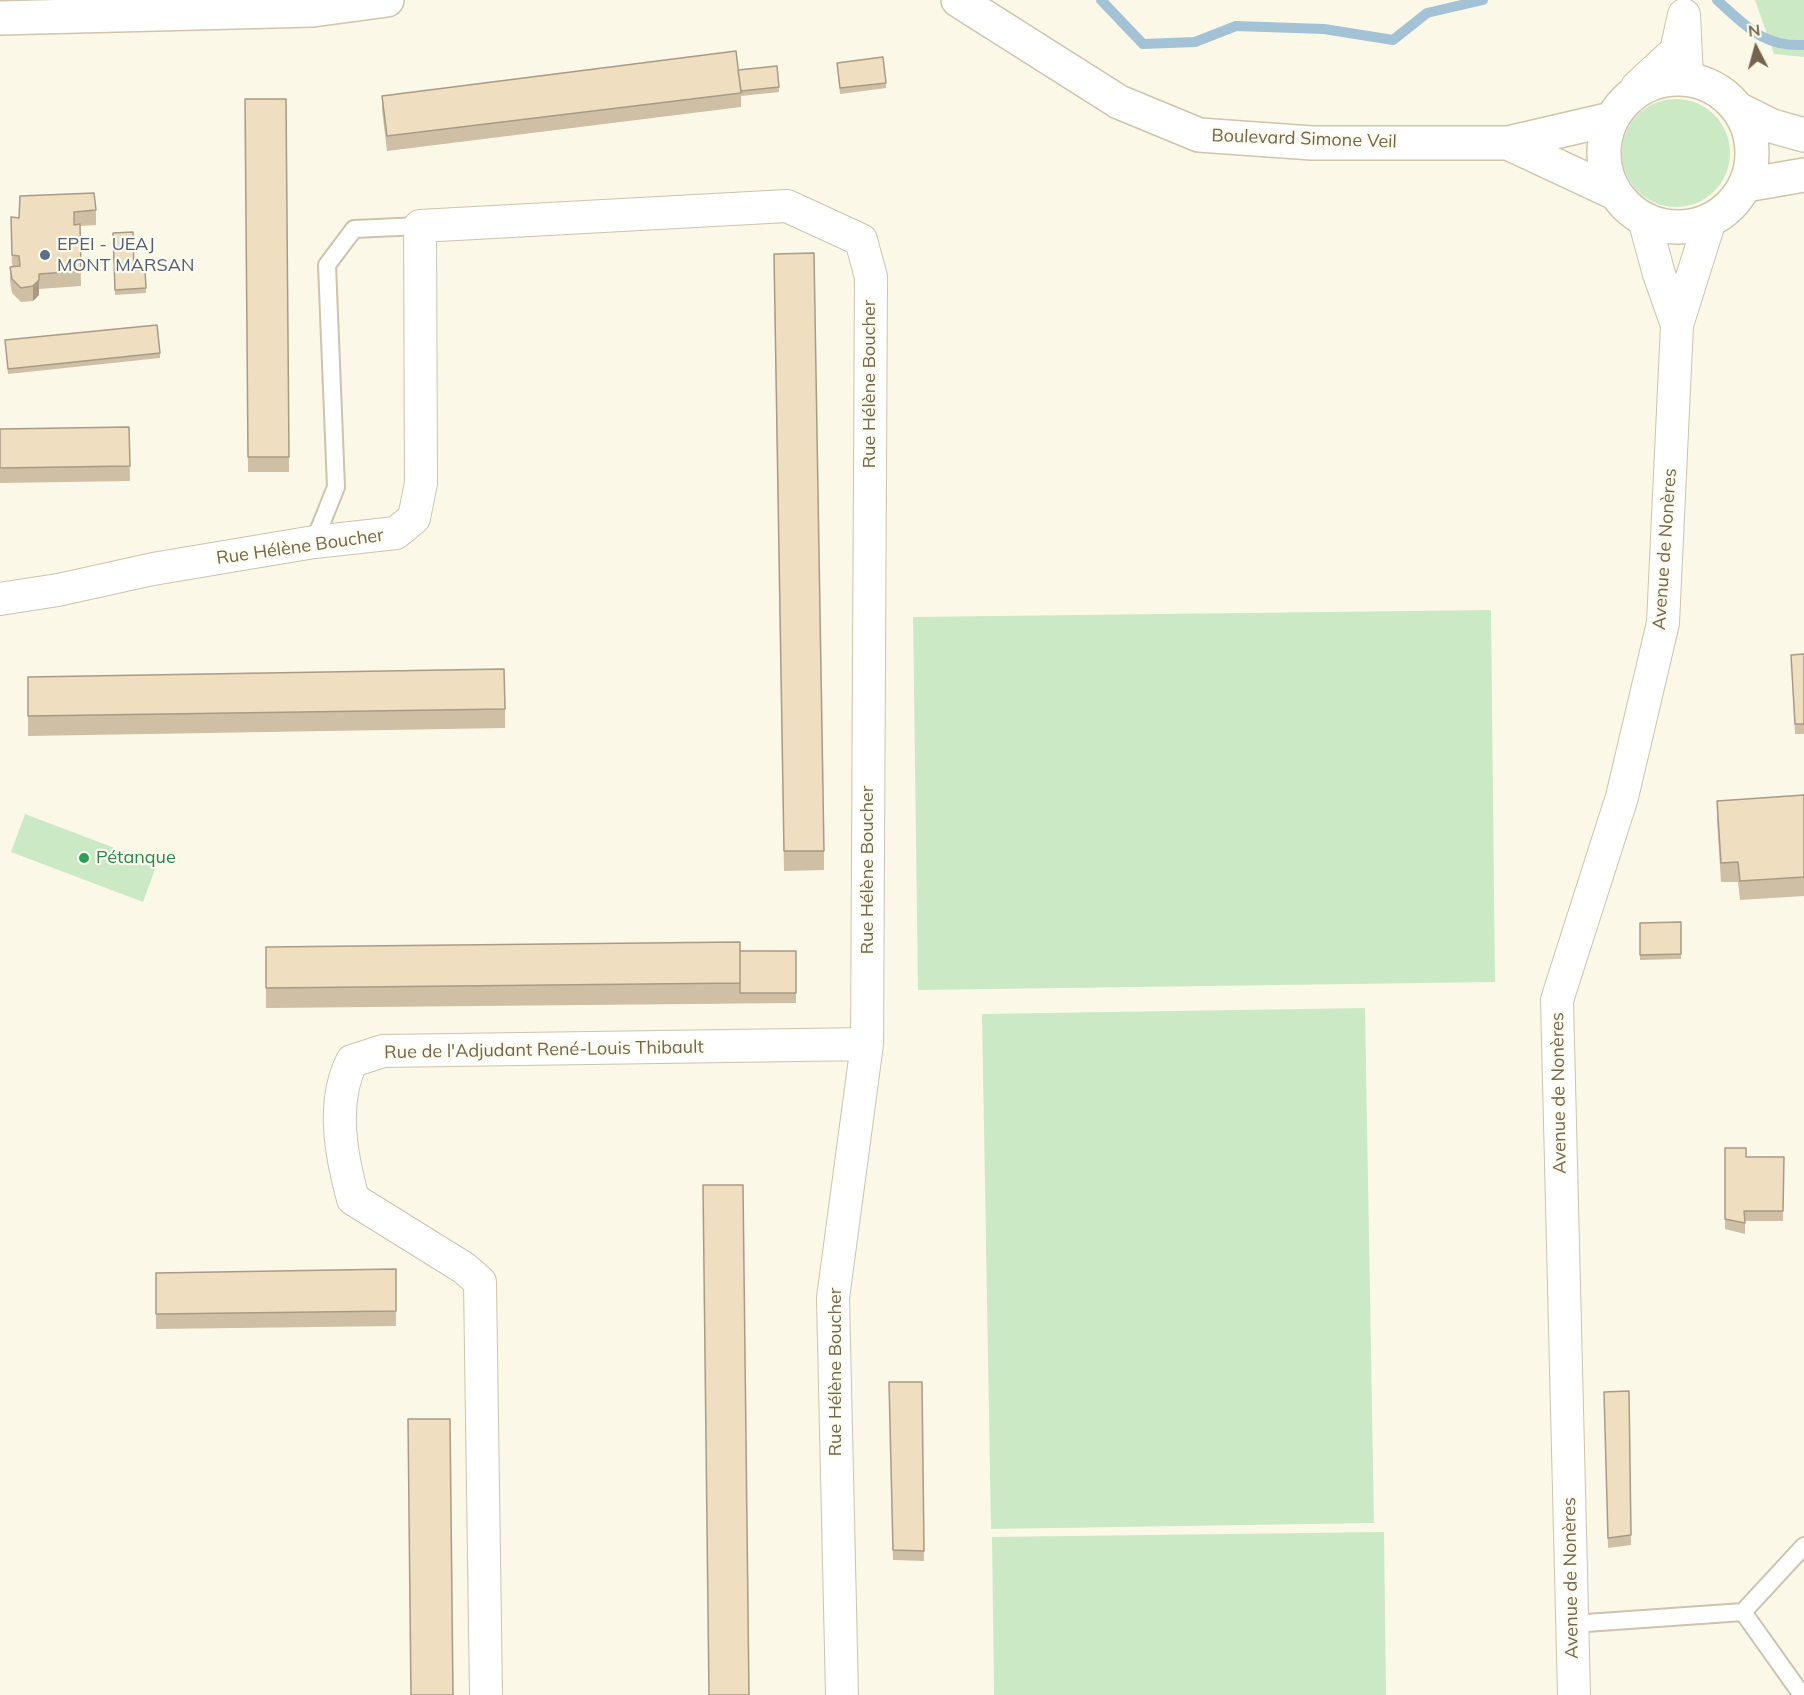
<!DOCTYPE html>
<meta charset="utf-8">
<style>
body{margin:0}
#map{position:relative;width:1804px;height:1695px;overflow:hidden;background:#fcf8e8;font-family:Mulish,sans-serif}
canvas{display:block}
.north{position:absolute;left:1726px;top:18px;width:60px;height:60px;-webkit-text-stroke:4px #fefcee;paint-order:stroke;rotate:354deg;font-size:16px;font-weight:700;line-height:24px;text-align:center;color:#75644d}
.north::after{content:'';display:block;margin:auto;width:21px;height:27px;background:#75644d;clip-path:polygon(50% 0,100% 100%,50% 72%,0 100%)}
</style>
<div id="map">
<canvas width="1804" height="1695"></canvas>
<div class="north">N</div>
</div>
<script>
const c = document.querySelector('canvas').getContext('2d');
c.lineJoin = 'round';
function paint(path, color) { c.fillStyle = color; c.fill(path, 'evenodd'); }
function strokePath(path, color, width, dash) { c.strokeStyle = color; c.lineWidth = width; c.lineCap = dash ? 'butt' : 'round'; c.setLineDash(dash || []); c.stroke(path); }
function write(font, color, halo, rows, align = 'center') {
  c.font = font + ' Mulish,sans-serif'; c.lineWidth = 4.5; c.setLineDash([]); c.textBaseline = 'middle'; c.strokeStyle = halo; c.fillStyle = color; for (const [text, x, y, turn = 0] of rows) {
    c.save(); c.translate(x, y); c.rotate((+turn || 0) * Math.PI / 180); c.textAlign = isNaN(turn) ? turn : align; if (halo) c.strokeText(text, 0, 0); c.fillText(text, 0, 0); c.restore();
  }
}
paint(new Path2D(`
 M 1755,0 L 1804,0 L 1804,57 L 1774,54 Z
 M1622 153a54 54 0 1 1 108 0a54 54 0 1 1-108 0Z
 M 1491,610 L 1495,982 L 918,990 L 913,617 Z
 M 25,814 L 157,864 L 143,902 L 11,852 Z
 M 1365,1008 L 1374,1523 L 991,1529 L 982,1014 Z
 M 1384,1532 L 1386,1695 L 994,1695 L 992,1537 Z`), '#cce9c6');
strokePath(new Path2D(`
 M 1101,0 L 1143,44 L 1195,42 L 1236,26 L 1324,29 L 1393,40 L 1427,13 L 1483,0
 M 1717,0 C 1746,26 1763,47 1804,45`), '#a3c2d6', 10);
const service = new Path2D(`
 M 314,542 L 336,487 L 327,265 L 354,229 L 420,226
 M 1743,1612 L 1802,1695
 M 1572,1624 L 1743,1612 L 1804,1546`);
const minor = new Path2D(`
 M 1637,87 L 1676,51 L 1684,15 L 1687,78
 M 1644,219 L 1659,274 L 1677,325
 M 0,599 L 58,590 L 153,569 L 314,542 L 396,533 L 414,518 L 421,483 L 420,226 L 787,206 L 861,240 L 871,277 L 867,1044 L 833,1298 L 842,1695
 M 486,1695 L 480,1282 L 464,1268 L 353,1199 C 341,1155 331,1103 352,1061 L 383,1051 L 867,1044
 M 1574,1695 L 1557,1000 L 1622,797 L 1663,623 L 1677,325 L 1710,220`);
const secondary = new Path2D(`
 M 958,0 L 1119,102 L 1199,135 L 1312,143 L 1508,143 L 1611,119
 M 0,18 L 313,10 L 387,0
 M1604 153a74 74 0 1 1 148 0a74 74 0 1 1-148 0Z
 M 1740,110 L 1772,126 L 1804,135
 M 1508,143 L 1615,193
 M 1746,185 L 1804,175`);
strokePath(service, '#cdc3ae', 20);
strokePath(minor, '#cdc3ae', 34);
strokePath(secondary, '#d0c4ab', 36);
strokePath(service, '#fff', 16);
strokePath(minor, '#fff', 32);
strokePath(secondary, '#fff', 33);
paint(new Path2D(`
 M 837,63 L 886,83 L 886,88 L 840,94 Z
 M 738,70 L 779,87 L 779,92 L 741,96 L 741,107 L 387,151 L 382,110 L 382,96 Z
 M 245,99 L 286,99 L 289,472 L 248,472 Z
 M 96,210 L 96,225 L 80,226 L 81,286 L 39,289 L 39,295 L 33,301 L 21,302 L 12,293 L 10,281 L 10,267 L 12,267 L 11,232 L 19,218 Z
 M 113,233 L 134,270 L 145,270 L 146,293 L 115,295 Z
 M 774,273 L 824,851 L 824,870 L 784,871 Z
 M 5,340 L 160,353 L 160,358 L 8,374 Z
 M 129,427 L 130,481 L 0,483 L 0,429 Z
 M 1804,654 L 1804,734 L 1795,734 L 1791,655 Z
 M 28,677 L 505,709 L 505,728 L 28,736 Z
 M 1804,795 L 1804,896 L 1740,900 L 1738,882 L 1721,882 L 1717,820 L 1717,801 Z
 M 1681,922 L 1681,959 L 1640,960 L 1640,923 Z
 M 266,947 L 796,951 L 796,1003 L 266,1008 Z
 M 1725,1148 L 1746,1157 L 1784,1157 L 1783,1221 L 1745,1221 L 1745,1234 L 1725,1229 Z
 M 396,1269 L 396,1326 L 156,1329 L 156,1273 Z
 M 889,1382 L 922,1382 L 924,1561 L 893,1560 Z
 M 1629,1391 L 1631,1545 L 1608,1548 L 1604,1392 Z`), '#cebfa5');
paint(new Path2D(`
 M 39,274 L 39,295 L 33,301 L 33,286 Z`), '#a89b86');
const building = new Path2D(`
 M 736,51 L 741,93 L 387,136 L 382,96 Z
 M 883,57 L 886,83 L 840,88 L 837,63 Z
 M 777,66 L 779,87 L 741,91 L 738,70 Z
 M 245,99 L 286,99 L 289,457 L 248,457 Z
 M 94,193 L 96,210 L 74,212 L 74,225 L 80,224 L 81,271 L 39,274 L 39,280 L 33,286 L 21,288 L 12,279 L 10,267 L 20,266 L 19,256 L 12,255 L 11,217 L 19,218 L 20,196 Z
 M 133,232 L 134,270 L 145,270 L 146,288 L 115,290 L 113,233 Z
 M 814,253 L 824,851 L 784,851 L 774,254 Z
 M 157,325 L 160,353 L 8,369 L 5,340 Z
 M 129,427 L 130,466 L 0,468 L 0,429 Z
 M 1804,654 L 1804,724 L 1795,724 L 1791,655 Z
 M 504,669 L 505,709 L 28,716 L 28,677 Z
 M 1804,795 L 1804,877 L 1740,881 L 1738,862 L 1721,863 L 1717,801 Z
 M 1681,922 L 1681,954 L 1640,955 L 1640,923 Z
 M 740,942 L 740,983 L 266,988 L 266,947 Z
 M 740,951 L 796,951 L 796,993 L 740,993 Z
 M 1725,1148 L 1746,1148 L 1746,1157 L 1784,1157 L 1783,1211 L 1744,1211 L 1745,1223 L 1725,1219 Z
 M 703,1185 L 743,1185 L 749,1695 L 709,1695 Z
 M 396,1269 L 396,1311 L 156,1314 L 156,1273 Z
 M 889,1382 L 922,1382 L 924,1551 L 893,1550 Z
 M 1629,1391 L 1631,1535 L 1608,1538 L 1604,1392 Z
 M 408,1419 L 450,1419 L 453,1695 L 411,1695 Z`);
paint(building, '#f0dec0');
strokePath(building, '#a89b86', 1.5);
for (const [x, y, r, color] of [
 [45,255,6,"#5c6f8a"],
 [84,858,6,"#2e9e5b"]
]) { const dot = new Path2D(); dot.arc(x, y, r, 0, 2 * Math.PI); c.fillStyle = color; c.fill(dot); strokePath(dot, '#fefcee', 2); }
write('18px', '#75644d', '#fefcee', [
 ["Boulevard Simone Veil",1304,139,2],
 ["Rue Hélène Boucher",870,384,-90],
 ["Rue Hélène Boucher",300,547,-8],
 ["Avenue de Nonères",1665,549,-86],
 ["Rue Hélène Boucher",868,870,-90],
 ["Rue de l'Adjudant René-Louis Thibault",544,1050,-1],
 ["Avenue de Nonères",1559,1093,-91],
 ["Rue Hélène Boucher",836,1372,-90],
 ["Avenue de Nonères",1571,1578,-91]
]);
write('18px', '#4e5e75', '#fefcee', [
 ["EPEI - UEAJ",57,245],
 ["MONT MARSAN",57,266]
], 'left');
write('18px', '#27864d', '#fefcee', [
 ["Pétanque",96,858]
], 'left');
</script>
